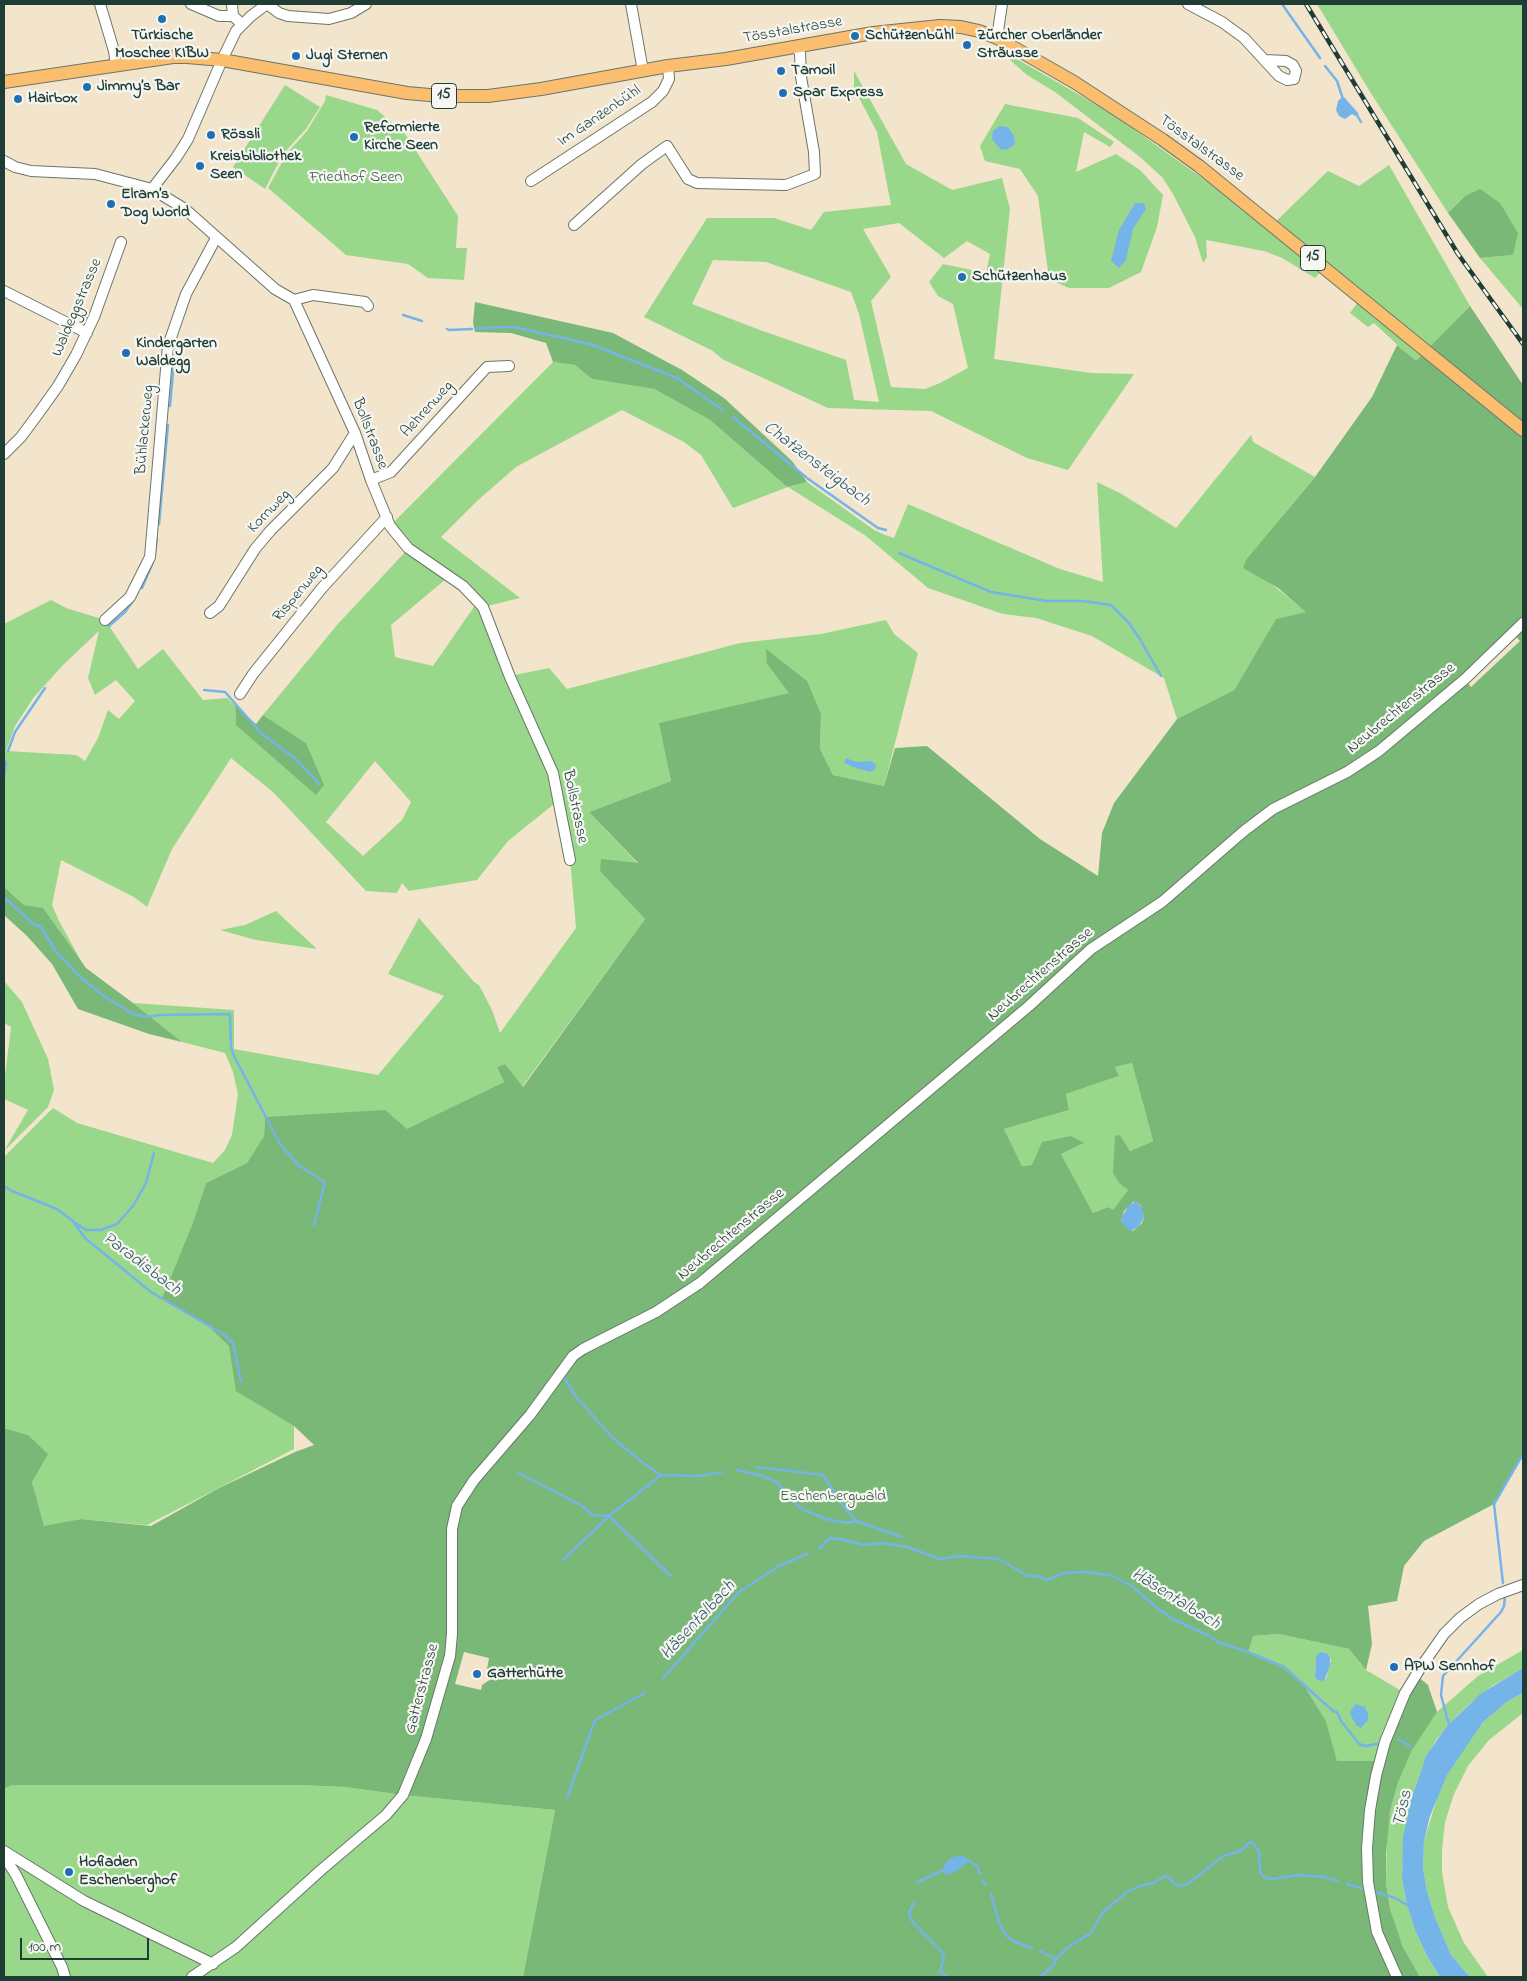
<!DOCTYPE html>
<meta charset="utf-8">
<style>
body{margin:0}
#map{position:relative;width:1527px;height:1981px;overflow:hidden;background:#f3e4cc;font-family:"Indie Flower",sans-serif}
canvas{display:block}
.frame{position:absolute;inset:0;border:5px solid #1f3d34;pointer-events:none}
.scale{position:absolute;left:20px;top:1938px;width:129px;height:22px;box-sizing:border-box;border:2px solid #1f3d34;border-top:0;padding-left:6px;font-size:15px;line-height:18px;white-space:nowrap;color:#1f3d34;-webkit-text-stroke:4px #f6f6f2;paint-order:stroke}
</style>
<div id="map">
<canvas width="1527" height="1981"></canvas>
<div class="frame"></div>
<div class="scale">100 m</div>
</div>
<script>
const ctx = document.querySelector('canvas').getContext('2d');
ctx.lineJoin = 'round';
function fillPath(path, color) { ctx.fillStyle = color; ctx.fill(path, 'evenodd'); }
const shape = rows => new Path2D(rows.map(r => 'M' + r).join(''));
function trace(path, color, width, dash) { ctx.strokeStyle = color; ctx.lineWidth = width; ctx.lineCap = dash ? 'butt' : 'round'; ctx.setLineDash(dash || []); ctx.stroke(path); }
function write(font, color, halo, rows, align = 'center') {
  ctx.font = font + ' "Indie Flower",sans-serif'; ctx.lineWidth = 4.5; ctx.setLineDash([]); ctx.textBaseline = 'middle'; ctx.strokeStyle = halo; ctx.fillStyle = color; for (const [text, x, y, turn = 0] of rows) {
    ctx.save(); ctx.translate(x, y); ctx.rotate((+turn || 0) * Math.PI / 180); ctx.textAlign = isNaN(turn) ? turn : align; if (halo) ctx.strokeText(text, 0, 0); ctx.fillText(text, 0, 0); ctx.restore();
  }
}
fillPath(shape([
 [1317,4,1523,4,1523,309,1480,258,1513,255,1465,196,1448,213,1372,95],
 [1008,54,1111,113,1219,190,1268,229,1328,171,1359,186,1389,165,1470,306,1416,362,1374,323,1368,327,1350,313,1361,298,1324,268,1315,278,1282,258,1264,251,1206,240,1207,257,1203,263,1195,237,1173,194,1162,177,1140,157,1055,92,1027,75,1010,60],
 [854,71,906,164,952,190,1002,178,1010,209,994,359,1091,373,1134,374,1068,470,1027,458,931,411,828,408,722,359,713,351,644,317,707,218,774,218,811,230,824,212,891,205,877,132,854,88],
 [899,223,944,258,967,241,990,254,986,273,943,264,929,282,938,296,953,304,968,368,940,383,925,389,891,387,871,301,891,277,863,229],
 [713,260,766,262,851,292,859,314,879,402,854,400,846,360,760,330,692,304],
 [285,85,320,107,306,129,283,154,265,189,233,167],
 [326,95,377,110,405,134,458,216,456,248,467,248,464,280,428,278,408,264,346,255,268,188,287,153,307,131,325,101],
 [1005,104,1078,118,1114,142,1110,147,1084,132,1076,172,1116,154,1140,170,1163,195,1157,227,1141,272,1109,288,1069,288,1049,279,1038,196,1020,169,985,161,980,146],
 [553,362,575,365,592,379,654,389,710,420,787,487,807,482,874,530,885,535,894,538,908,504,1060,569,1103,582,1097,482,1120,493,1176,528,1251,435,1253,442,1315,477,1284,514,1266,580,1307,612,1276,619,1234,690,1177,719,1164,678,1092,636,1036,618,1003,614,928,588,866,536,788,487,733,508,701,455,684,442,622,410,516,467,477,501,441,537,520,598,483,607,463,586,446,579,391,625,395,657,433,666,476,604,510,676,549,668,567,689,740,643,821,634,886,620,894,634,918,653,884,786,833,775,820,749,821,714,767,664,790,693,660,723,671,781,589,812,638,864,600,870,645,919,522,1087,505,1064,497,1067,504,1082,407,1130,265,1118,264,1136,247,1163,206,1183,192,1225,162,1298,208,1326,230,1346,237,1391,294,1426,294,1449,147,1525,81,1519,44,1527,32,1482,28,1435,4,1428,4,1157,53,1108,77,1123,213,1163,225,1150,232,1135,238,1094,233,1072,225,1053,182,1042,133,1003,234,1010,234,1049,378,1075,444,996,388,974,419,918,474,982,479,985,492,1010,500,1033,576,928,571,869,559,800,508,841,477,880,409,891,402,883,397,893,366,891,274,793,231,758,172,849,147,907,134,897,61,860,52,905,59,921,85,968,43,909,24,905,4,887,4,624,51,600,66,608,105,620,138,669,163,649,203,700,227,698,235,705,236,725,306,743,263,715,337,625,408,549,390,526],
 [99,631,88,678,95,695,116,680,135,701,119,719,108,710,98,738,85,761,76,755,6,751,15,726,34,697,64,664],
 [375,761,411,802,402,820,363,856,326,822],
 [276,911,317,949,256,940,220,930,245,925],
 [4,981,22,1002,48,1059,54,1090,48,1107,4,1151,28,1110,4,1099,4,1084,11,1027,4,1023],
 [1132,1063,1153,1141,1130,1151,1120,1135,1120,1184,1128,1190,1113,1211,1108,1207,1093,1213,1061,1154,1084,1143,1032,1165,1022,1166,1004,1129,1069,1110,1066,1094,1119,1076,1115,1067],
 [1279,1634,1349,1649,1366,1670,1405,1693,1379,1761,1336,1761,1326,1721,1305,1687,1248,1653,1253,1636],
 [1326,1652,1331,1660,1326,1679,1317,1680,1315,1677,1316,1657],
 [1523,1650,1523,1668,1492,1686,1471,1702,1446,1727,1436,1740,1424,1762,1411,1800,1402,1868,1402,1879,1407,1905,1415,1930,1427,1956,1440,1977,1420,1977,1403,1947,1398,1933,1390,1909,1386,1883,1387,1830,1390,1811,1398,1783,1414,1745,1437,1712,1478,1676],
 [1523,1693,1523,1713,1489,1740,1468,1766,1454,1794,1445,1822,1442,1850,1442,1872,1448,1907,1464,1943,1488,1977,1470,1977,1451,1955,1435,1917,1427,1891,1423,1868,1424,1841,1438,1795,1447,1775,1463,1750,1483,1722,1508,1701],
 [12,1785,296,1785,345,1787,403,1795,555,1810,523,1977,4,1977,4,1789]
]), '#99d78b');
fillPath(shape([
 [1480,189,1500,203,1518,233,1513,255,1480,258,1448,213,1465,196],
 [475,302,613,333,682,370,724,398,792,461,807,482,787,487,710,420,654,389,592,379,575,365,553,362,546,343,511,333,475,332,473,323],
 [1470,306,1523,385,1523,1454,1494,1504,1424,1541,1404,1566,1397,1601,1368,1606,1372,1644,1366,1670,1349,1649,1279,1634,1253,1636,1248,1653,1283,1668,1305,1687,1326,1721,1337,1761,1379,1761,1416,1675,1428,1685,1437,1712,1412,1750,1398,1783,1390,1811,1386,1854,1386,1883,1390,1909,1403,1947,1420,1977,523,1977,555,1810,403,1795,345,1787,296,1785,12,1785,4,1789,4,1428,28,1435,48,1454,32,1482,44,1526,81,1519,151,1526,219,1488,295,1452,314,1445,294,1426,236,1391,229,1346,208,1326,162,1298,192,1225,206,1183,247,1163,264,1136,265,1117,385,1110,407,1129,504,1082,497,1067,505,1064,523,1087,645,919,600,871,601,859,638,863,589,812,671,781,659,723,789,693,767,664,766,649,807,681,821,714,820,749,833,775,884,786,895,748,927,746,1040,839,1098,876,1102,833,1114,803,1177,719,1234,690,1276,619,1306,612,1278,588,1243,568,1246,560,1315,477,1372,397,1397,345,1416,361],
 [1513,633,1520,641,1471,687,1465,679],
 [1132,1063,1153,1141,1130,1151,1120,1135,1115,1136,1113,1173,1120,1184,1128,1190,1113,1210,1108,1207,1093,1213,1061,1154,1084,1143,1071,1136,1042,1142,1032,1165,1022,1166,1004,1129,1069,1110,1066,1094,1119,1076,1115,1067],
 [1133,1202,1138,1203,1141,1206,1144,1218,1142,1223,1133,1231,1121,1220,1124,1211],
 [464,1652,489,1658,487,1669,492,1675,491,1679,482,1685,481,1690,455,1684],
 [235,705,256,724,263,715,306,743,324,785,316,795,236,725],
 [4,887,24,905,43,908,86,968,133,1003,182,1042,149,1034,78,1009,52,964,27,936,4,915]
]), '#7ab877');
fillPath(shape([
 [1343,96,1359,114,1355,116,1352,114,1345,119,1339,116,1336,110,1338,101],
 [1000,126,1008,127,1014,136,1015,144,1008,149,1001,150,992,139,993,131],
 [1135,203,1144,203,1146,209,1133,229,1126,260,1119,268,1111,261,1119,230],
 [846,758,856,762,871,761,876,765,875,769,870,772,853,767,844,763],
 [1135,1202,1138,1203,1142,1208,1144,1218,1138,1227,1131,1231,1123,1225,1121,1218,1129,1205],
 [1320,1652,1327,1653,1330,1658,1330,1666,1324,1681,1317,1680,1315,1677,1316,1656],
 [1523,1668,1523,1693,1508,1701,1483,1722,1447,1775,1430,1816,1424,1841,1423,1868,1427,1891,1435,1917,1451,1955,1470,1977,1440,1977,1427,1956,1415,1930,1407,1905,1402,1879,1403,1837,1411,1800,1426,1756,1446,1727,1480,1694],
 [1356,1704,1365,1707,1368,1714,1368,1720,1361,1728,1356,1725,1350,1714,1351,1710],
 [957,1856,964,1856,969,1861,957,1871,946,1875,943,1872,945,1864,949,1859]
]), '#75b4e9');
trace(shape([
 [1282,4,1320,58],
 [1325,66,1337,81,1342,96],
 [1357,115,1361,122],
 [403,315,422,321],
 [476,328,514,327,590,344,677,378,723,410],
 [447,329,449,330,472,329],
 [175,350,176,342],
 [170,406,174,361],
 [733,417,807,478,878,528,886,530],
 [159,524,168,425],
 [155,552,157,539],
 [899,553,991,592,1047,601,1083,601,1111,605,1128,622,1140,639,1161,676],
 [142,588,153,562],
 [109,626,125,612,133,601],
 [204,690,225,692,261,733,297,760,319,784],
 [8,751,15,732,45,688],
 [4,777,6,762],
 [4,897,32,923,41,927,55,950,77,974,101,994,133,1014,147,1017,160,1015,230,1014,231,1048,234,1056,280,1144,298,1165,325,1182,314,1225],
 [4,1186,12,1191,57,1209,73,1221,85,1238,151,1292,223,1334,233,1343,241,1381],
 [74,1222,86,1230,101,1230,117,1224,133,1206,146,1183,154,1153],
 [565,1379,576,1397,613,1438,639,1460,661,1475],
 [757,1467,823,1475,844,1507,856,1521,902,1537],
 [737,1470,763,1476,778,1483,792,1500,802,1509,826,1519,847,1523,856,1521],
 [519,1473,584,1507,592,1515,609,1516,671,1576],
 [819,1549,830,1538,841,1539,864,1545,882,1543,908,1547,939,1559,959,1556,999,1559,1028,1576,1037,1576,1047,1580,1064,1573,1087,1572,1110,1575,1132,1586,1156,1607,1173,1619,1209,1636,1220,1643,1243,1650,1284,1667,1333,1711,1337,1712,1341,1721,1359,1744,1365,1746,1377,1744],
 [563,1560,609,1516,661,1475,699,1476,722,1472],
 [1503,1583,1494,1504,1523,1454],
 [663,1678,739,1592,779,1566,807,1554],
 [1449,1725,1441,1695,1443,1676,1501,1612,1504,1606,1505,1597],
 [1398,1739,1410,1746],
 [567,1798,595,1720,645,1693],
 [969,1861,977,1866,980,1874],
 [983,1880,986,1885],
 [918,1882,943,1870],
 [1347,1884,1367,1890],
 [1373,1891,1395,1898,1409,1906],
 [991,1894,1000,1925,1006,1935,1013,1941,1032,1948],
 [914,1903,909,1912,911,1920,943,1953,944,1957,940,1972,948,1977],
 [1040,1951,1056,1959],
 [1040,1977,1053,1966,1056,1959,1068,1947,1091,1933,1103,1912,1127,1892,1139,1886,1154,1883,1164,1876,1168,1877,1175,1884,1179,1886,1188,1884,1223,1856,1241,1851,1249,1843,1253,1843,1260,1853,1259,1858,1261,1874,1265,1878,1272,1879,1299,1875,1323,1877,1338,1881]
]), '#75b4e9', 2.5);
const minor = shape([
 [100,4,114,51,116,66],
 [191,4,219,16,233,16,242,24],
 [232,4,233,16],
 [267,4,279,13,288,16,329,19,351,13,366,4],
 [631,4,643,71],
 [1188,4,1222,22,1244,38,1279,76,1287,80,1294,79,1296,71,1293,65,1286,61,1265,60],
 [997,38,1002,4],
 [4,161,15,167,31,171,95,174,152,189,185,209,275,289,294,300,355,433,371,480,390,526,408,548,463,586,483,607,510,677,553,773,570,860],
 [531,181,652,102,663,91,669,79,668,66],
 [152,189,176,158,188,139,222,60,236,31,251,16,267,4],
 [574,225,642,164,667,146,688,179,697,183,786,185,815,174,814,152,801,77,800,53,796,47],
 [4,291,87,333],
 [294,300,313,295,365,302,368,306],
 [4,454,21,437,38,414,58,386,76,355,94,317,121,242],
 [371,480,391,472,487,367,509,366],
 [210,613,219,606,255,549,271,530,333,468,355,433],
 [105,620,130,597,150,557,168,346,186,294,216,238],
 [240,694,253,674,322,588,387,517],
 [4,1851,84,1901,213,1964],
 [4,1856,16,1875,62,1967,65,1977],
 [192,1977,236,1947,321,1870,386,1815,403,1795,426,1739,450,1656,452,1634,452,1529,457,1506,474,1480,530,1415,573,1356,583,1349,656,1312,700,1283,1029,1006,1091,949,1162,902,1244,831,1273,809,1347,772,1379,751,1465,679,1523,623],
 [1397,1977,1377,1932,1368,1882,1367,1848,1370,1810,1376,1776,1385,1742,1405,1693,1421,1667,1444,1634,1460,1618,1479,1604,1498,1594,1523,1585]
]);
const major = shape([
 [4,82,173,57,187,57,222,60,407,93,441,96,488,96,541,89,668,66,726,59,873,33,940,26,961,27,979,31,997,38,1074,82,1163,140,1199,166,1523,430]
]);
trace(minor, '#697769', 12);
trace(major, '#697769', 14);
trace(minor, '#fff', 10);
trace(major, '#fbbd6e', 12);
const rail = shape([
 [1306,4,1458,254,1523,344]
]);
trace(rail, '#1f3d34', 4.5);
trace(rail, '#f6f6f2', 2.5, [8]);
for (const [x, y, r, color] of [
 [162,19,5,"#1f6fb2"],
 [855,36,5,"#1f6fb2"],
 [967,45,5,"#1f6fb2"],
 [296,56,5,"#1f6fb2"],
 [781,71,5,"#1f6fb2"],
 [87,87,5,"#1f6fb2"],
 [783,93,5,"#1f6fb2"],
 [18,99,5,"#1f6fb2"],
 [211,135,5,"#1f6fb2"],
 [354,137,5,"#1f6fb2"],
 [200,166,5,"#1f6fb2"],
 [111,204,5,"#1f6fb2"],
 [962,277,5,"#1f6fb2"],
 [126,353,5,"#1f6fb2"],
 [1394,1667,5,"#1f6fb2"],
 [477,1674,5,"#1f6fb2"],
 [69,1872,5,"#1f6fb2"]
]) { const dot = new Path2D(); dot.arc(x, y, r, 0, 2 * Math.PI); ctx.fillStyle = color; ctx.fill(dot); trace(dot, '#f6f6f2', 2); }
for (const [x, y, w] of [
 [444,96,25],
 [1313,258,25]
]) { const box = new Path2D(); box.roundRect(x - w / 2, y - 12.5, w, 25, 4); ctx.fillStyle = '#f6f6f2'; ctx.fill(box); trace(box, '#1f3d34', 1); }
write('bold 15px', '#1f3d34', null, [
 ["15",444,96],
 ["15",1313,258]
]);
write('16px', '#1f3d34', '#f6f6f2', [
 ["Tösstalstrasse",793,31,-10],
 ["Im Ganzenbühl",600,117,-34],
 ["Tösstalstrasse",1201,149,36],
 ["Waldeggstrasse",78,308,-67],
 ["Aehrenweg",428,410,-48],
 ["Bühlackerweg",146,430,-85],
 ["Bollstrasse",369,434,69],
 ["Kornweg",270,512,-46],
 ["Rispenweg",299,594,-50],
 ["Neubrechtenstrasse",1402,709,-39],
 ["Bollstrasse",574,807,78],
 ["Neubrechtenstrasse",1041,975,-41],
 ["Neubrechtenstrasse",732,1235,-40],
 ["Gatterstrasse",423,1689,-75]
]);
write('bold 16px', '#1f3d34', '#f6f6f2', [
 ["Türkische",162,36,"center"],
 ["Moschee KIBW",162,54,"center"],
 ["Schützenbühl",865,36],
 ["Zürcher Oberländer",977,36],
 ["Sträusse",977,54],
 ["Jugi Sternen",306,56],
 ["Tamoil",791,71],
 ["Jimmy’s Bar",97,87],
 ["Spar Express",793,93],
 ["Hairbox",28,99],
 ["Reformierte",364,128],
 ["Kirche Seen",364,146],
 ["Rössli",221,135],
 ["Kreisbibliothek",210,157],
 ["Seen",210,175],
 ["Elram’s",121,195],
 ["Dog World",121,213],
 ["Schützenhaus",972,277],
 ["Kindergarten",136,344],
 ["Waldegg",136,362],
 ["APW Sennhof",1404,1667],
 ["Gatterhütte",487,1674],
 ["Hofladen",79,1863],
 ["Eschenberghof",79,1881]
], 'left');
write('16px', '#375c45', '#f6f6f2', [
 ["Friedhof Seen",356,178],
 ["Eschenbergwald",833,1497]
]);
write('italic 18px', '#345b61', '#f6f6f2', [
 ["Chatzensteigbach",816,465,37],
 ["Paradisbach",141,1265,37],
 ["Häsentalbach",1175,1600,32],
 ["Häsentalbach",699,1621,-47],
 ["Töss",1404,1809,-77]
]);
</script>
